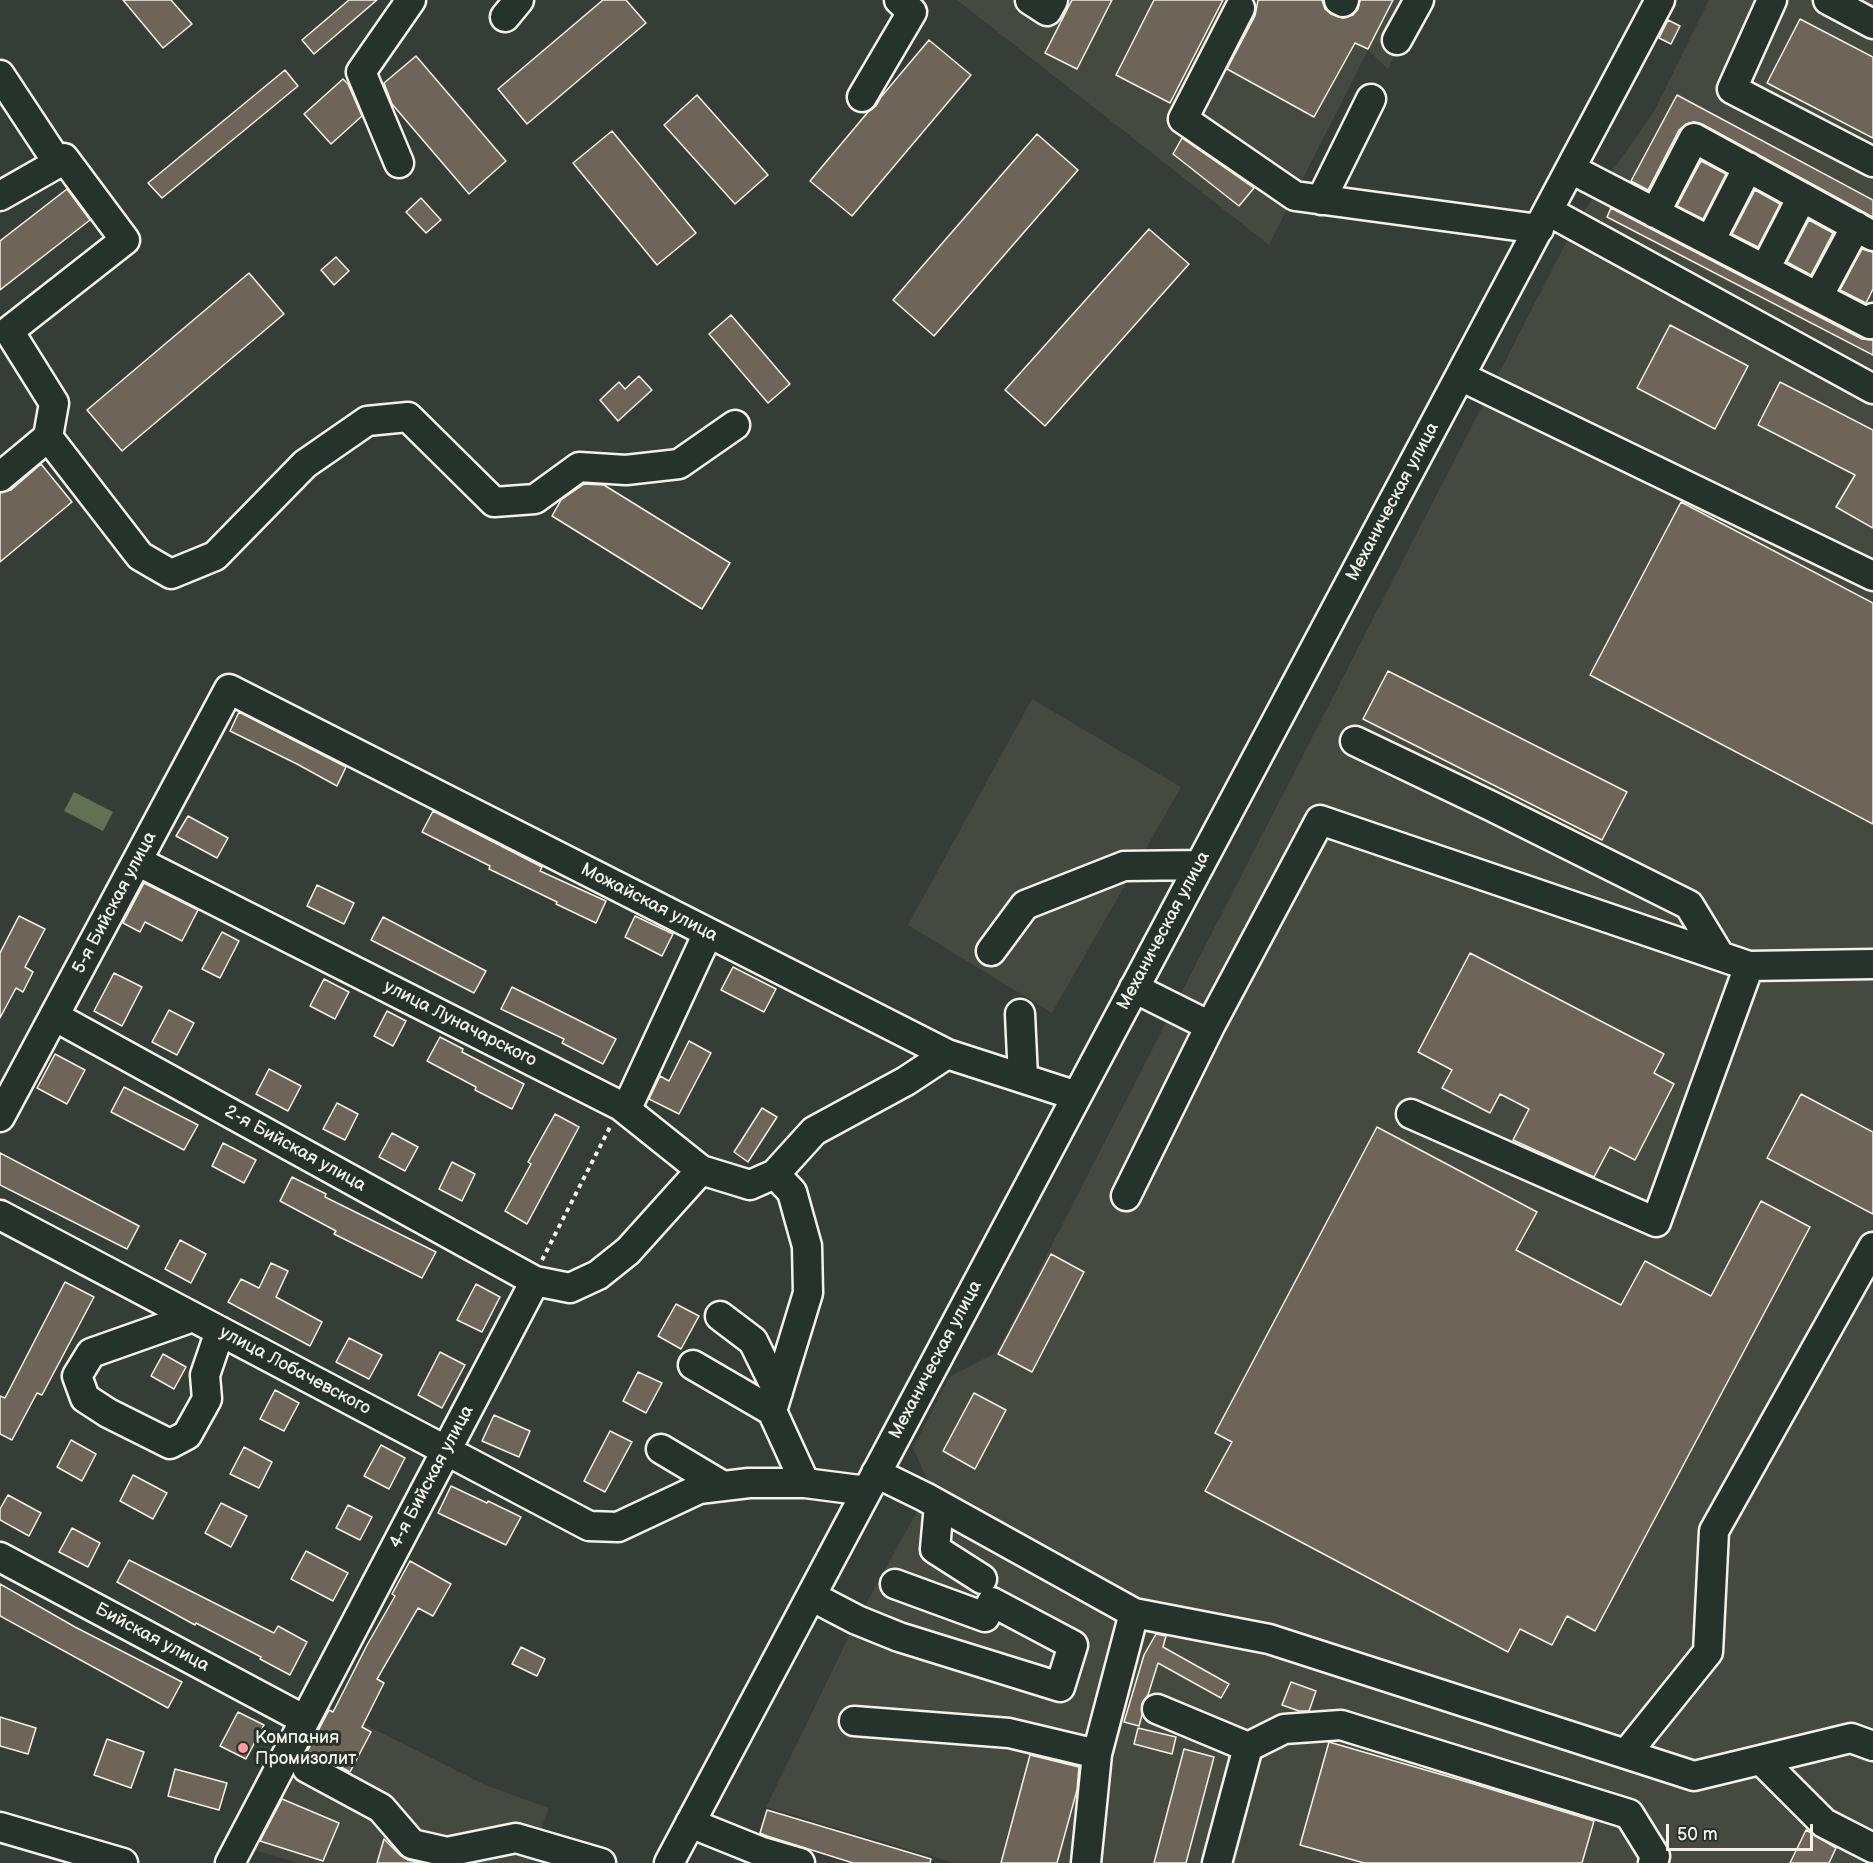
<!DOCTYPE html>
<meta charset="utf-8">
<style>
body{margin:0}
#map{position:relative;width:1873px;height:1863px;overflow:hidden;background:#343d36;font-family:"Balsamiq Sans",sans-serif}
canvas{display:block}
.scale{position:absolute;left:1666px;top:1824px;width:147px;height:27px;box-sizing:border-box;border:3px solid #f4f1e8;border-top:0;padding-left:8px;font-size:18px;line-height:21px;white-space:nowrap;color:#f4f1e8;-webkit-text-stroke:4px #26332d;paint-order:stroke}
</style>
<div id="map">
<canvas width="1873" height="1863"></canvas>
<div class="scale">50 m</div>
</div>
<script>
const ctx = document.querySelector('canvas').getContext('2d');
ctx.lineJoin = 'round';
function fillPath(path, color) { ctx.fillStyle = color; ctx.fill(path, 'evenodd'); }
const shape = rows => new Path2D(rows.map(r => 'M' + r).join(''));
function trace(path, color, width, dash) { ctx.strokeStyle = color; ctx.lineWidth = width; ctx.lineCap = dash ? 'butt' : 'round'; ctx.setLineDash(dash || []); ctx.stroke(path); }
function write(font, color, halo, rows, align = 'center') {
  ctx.font = font + ' "Balsamiq Sans",sans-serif'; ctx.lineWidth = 6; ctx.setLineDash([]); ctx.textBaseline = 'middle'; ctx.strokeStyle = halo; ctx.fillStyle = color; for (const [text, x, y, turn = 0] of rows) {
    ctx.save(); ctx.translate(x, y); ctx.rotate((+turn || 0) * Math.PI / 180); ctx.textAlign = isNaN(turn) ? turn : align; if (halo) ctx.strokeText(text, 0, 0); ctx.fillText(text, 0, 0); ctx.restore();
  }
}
fillPath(shape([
 [957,0,1422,0,1388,69,1368,50,1269,245],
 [1709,0,1873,0,1873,1863,954,1863,766,1807,857,1620,925,1497,929,1484,913,1448,949,1377,997,1352,1577,221,1653,113],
 [1032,699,1181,787,1052,1013,908,925],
 [326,1705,485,1785,549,1808,529,1863,298,1863,251,1849]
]), '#454940');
fillPath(shape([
 [74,792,113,812,103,831,64,811]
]), '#627152');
const building = shape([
 [123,0,171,0,192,24,163,48,123,0],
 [349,0,377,0,314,54,302,40,349,0],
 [603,0,626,0,646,23,527,124,498,89,603,0],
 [1072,0,1112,0,1077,69,1045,53,1072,0],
 [1154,0,1223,0,1170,103,1116,75,1154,0],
 [1258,0,1322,0,1325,9,1331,14,1343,18,1353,15,1358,9,1360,0,1393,0,1368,49,1355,43,1314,117,1227,69,1255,16,1258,0],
 [1800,19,1873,57,1873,138,1767,83,1800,19],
 [1668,20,1680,26,1671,44,1659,38,1668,20],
 [929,40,971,75,852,216,810,181,868,112,876,106,881,97,929,40],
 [416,56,506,161,469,194,392,104,384,83,416,56],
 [285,70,298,86,162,198,148,183,285,70],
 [343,79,348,84,362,116,331,144,304,114,343,79],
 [697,95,768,175,735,204,664,125,697,95],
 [1677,95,1873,200,1873,217,1702,124,1694,122,1686,124,1679,130,1648,190,1631,181,1677,95],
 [612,131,696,233,657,265,573,163,612,131],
 [1037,134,1078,170,934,336,893,300,1037,134],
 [1182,138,1254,188,1239,206,1173,154,1182,138],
 [1701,161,1726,174,1703,219,1677,206,1701,161],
 [67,189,90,220,0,290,0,241,67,189],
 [1755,190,1780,204,1758,247,1732,234,1755,190],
 [421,198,441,220,426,233,406,212,421,198],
 [1611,208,1862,339,1873,340,1873,355,1607,217,1611,208],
 [1809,220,1833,233,1811,275,1787,262,1809,220],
 [1149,229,1189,264,1045,426,1005,390,1149,229],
 [1862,249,1873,252,1873,289,1866,303,1840,290,1862,249],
 [336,257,349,271,334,285,321,270,336,257],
 [249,273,284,314,122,451,87,410,249,273],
 [731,315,790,384,768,403,709,334,731,315],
 [1670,325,1748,366,1715,429,1637,388,1670,325],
 [639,376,652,390,618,421,600,400,619,382,625,389,639,376],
 [1780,382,1873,430,1873,528,1836,507,1855,475,1758,425,1780,382],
 [41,464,72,502,0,562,0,493,11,490,41,464],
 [584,484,604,485,730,563,702,609,552,516,561,500,584,484],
 [1681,502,1873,603,1873,824,1590,675,1681,502],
 [1388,671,1627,792,1602,840,1363,719,1388,671],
 [239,712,346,767,337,786,297,764,230,731,239,712],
 [433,811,542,867,540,871,606,901,596,923,556,904,557,902,489,869,490,866,422,832,433,811],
 [188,816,228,838,217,858,176,836,188,816],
 [144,883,198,910,182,941,145,922,140,932,123,923,144,883],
 [317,885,354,903,344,924,307,906,317,885],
 [19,916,45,929,25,967,33,972,23,992,16,988,0,1018,0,953,19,916],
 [635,916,673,934,662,956,625,937,635,916],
 [383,917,486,971,474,993,371,940,383,917],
 [222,932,239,941,220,978,202,969,222,932],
 [1470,953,1664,1054,1654,1073,1674,1084,1635,1160,1610,1147,1594,1177,1513,1140,1529,1109,1500,1094,1490,1113,1442,1088,1452,1070,1418,1052,1470,953],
 [733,967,776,989,764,1012,721,990,733,967],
 [114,973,142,987,122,1026,94,1011,114,973],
 [324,979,349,992,335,1019,310,1006,324,979],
 [512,987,616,1039,603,1064,562,1043,564,1039,501,1009,512,987],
 [169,1010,194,1023,177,1055,152,1042,169,1010],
 [387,1011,406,1021,393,1046,374,1036,387,1011],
 [440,1037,463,1049,462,1052,524,1084,512,1109,475,1090,476,1087,427,1061,440,1037],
 [689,1041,711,1053,679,1114,649,1099,660,1076,669,1081,689,1041],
 [55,1054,85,1070,67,1104,37,1088,55,1054],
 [269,1069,301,1086,288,1111,256,1094,269,1069],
 [124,1087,198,1125,184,1150,111,1112,124,1087],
 [1801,1094,1873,1132,1873,1214,1767,1158,1801,1094],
 [337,1103,358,1114,345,1140,323,1129,337,1103],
 [762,1108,777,1117,748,1162,734,1152,762,1108],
 [555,1114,579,1127,527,1224,505,1211,531,1164,528,1162,555,1114],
 [1377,1127,1537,1212,1516,1250,1621,1305,1645,1261,1711,1296,1761,1201,1810,1227,1595,1631,1567,1616,1552,1645,1520,1629,1508,1652,1205,1491,1232,1442,1215,1433,1377,1127],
 [392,1133,418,1147,405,1171,379,1157,392,1133],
 [223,1143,256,1160,244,1183,212,1166,223,1143],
 [0,1153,139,1226,127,1249,0,1185,0,1153],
 [452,1162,475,1174,462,1201,439,1189,452,1162],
 [292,1177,326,1194,325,1197,436,1252,422,1278,334,1234,336,1231,280,1201,292,1177],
 [180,1240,206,1254,191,1283,165,1269,180,1240],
 [1051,1254,1084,1272,1032,1372,998,1354,1051,1254],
 [271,1263,288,1271,276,1297,322,1322,310,1346,228,1302,241,1279,259,1288,271,1263],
 [65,1282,94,1297,42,1395,37,1393,12,1440,0,1434,0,1396,5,1398,65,1282],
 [476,1284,500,1297,482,1332,457,1320,476,1284],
 [676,1304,699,1316,681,1349,658,1336,676,1304],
 [349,1338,382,1355,369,1379,336,1362,349,1338],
 [440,1352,465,1365,442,1408,418,1395,440,1352],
 [163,1354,186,1367,174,1389,151,1376,163,1354],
 [638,1372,662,1383,646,1413,623,1401,638,1372],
 [275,1390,299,1403,284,1431,260,1419,275,1390],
 [974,1393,1006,1410,975,1469,943,1451,974,1393],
 [494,1415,530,1431,519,1457,482,1441,494,1415],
 [610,1431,632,1442,605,1492,584,1481,610,1431],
 [71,1440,96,1454,82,1481,57,1467,71,1440],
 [381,1445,405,1458,389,1489,364,1476,381,1445],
 [244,1447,272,1462,259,1488,230,1474,244,1447],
 [133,1475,167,1493,153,1519,120,1501,133,1475],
 [451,1486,487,1503,488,1501,521,1517,506,1545,438,1513,451,1486],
 [8,1495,41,1513,29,1536,0,1520,0,1509,8,1495],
 [221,1503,247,1516,231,1547,205,1533,221,1503],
 [348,1505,372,1517,360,1540,336,1528,348,1505],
 [72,1528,100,1543,88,1567,59,1552,72,1528],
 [306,1551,348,1573,333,1601,291,1579,306,1551],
 [129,1560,274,1633,278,1626,307,1642,290,1675,260,1659,261,1657,196,1623,195,1625,117,1582,129,1560],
 [410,1561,451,1584,433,1616,418,1608,377,1679,384,1683,362,1727,371,1732,350,1772,315,1753,307,1752,329,1710,333,1712,367,1645,395,1596,392,1594,410,1561],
 [0,1584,75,1627,182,1682,168,1708,0,1616,0,1584],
 [1156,1634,1166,1636,1163,1647,1229,1684,1221,1698,1158,1663,1148,1695,1142,1703,1142,1715,1139,1726,1124,1722,1144,1655,1156,1634],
 [521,1647,545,1659,537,1676,512,1664,521,1647],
 [1291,1682,1316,1691,1309,1711,1299,1711,1282,1705,1291,1682],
 [238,1712,264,1725,246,1759,220,1746,238,1712],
 [0,1717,36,1728,28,1754,0,1746,0,1717],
 [1138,1728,1176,1737,1172,1754,1134,1744,1138,1728],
 [107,1739,144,1752,131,1788,94,1775,107,1739],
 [1329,1742,1474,1784,1594,1821,1582,1863,1364,1863,1300,1845,1329,1742],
 [1184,1749,1214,1757,1186,1863,1154,1863,1184,1749],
 [1030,1755,1079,1767,1077,1790,1057,1863,1001,1863,1030,1755],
 [175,1769,227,1783,219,1810,168,1796,175,1769],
 [282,1799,339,1823,323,1861,260,1841,282,1799],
 [767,1810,931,1859,930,1863,853,1863,767,1836,760,1833,767,1810],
 [1806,1830,1836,1848,1829,1863,1790,1863,1806,1830],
 [384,1839,400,1855,408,1860,421,1863,377,1863,384,1839]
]);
fillPath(building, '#6e6558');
trace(building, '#f4f1e8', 1.5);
const minor = shape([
 [1030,0,1047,11,1053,0],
 [1339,0,1343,2,1344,0],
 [1772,0,1732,89,1873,162],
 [1828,0,1873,24],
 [1240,8,1183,119,1295,196,1539,229],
 [505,17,519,0],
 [1397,40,1419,0],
 [0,75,58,163,0,196],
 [862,97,912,12,899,0],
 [399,163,361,72,411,0],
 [1571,169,1870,324,1873,318],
 [1321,200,1371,99],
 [1548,211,1873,389],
 [1655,213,1694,138,1873,236],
 [1710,241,1748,167],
 [1765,269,1802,197],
 [1818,297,1856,226],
 [1460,376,1873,576],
 [48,437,54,403,9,331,125,240,64,158,58,163],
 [0,477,48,437,140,556,171,574,215,556,305,464,367,421,408,417,494,502,535,499,579,467,626,470,679,464,735,425],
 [1355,741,1491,806,1689,905,1720,956],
 [137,861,621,1106,701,1170,750,1185,775,1174,814,1131,906,1081,947,1054],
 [991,951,1025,905,1124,866,1200,865],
 [1134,988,1210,1026,1320,820,1749,966,1873,964],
 [1020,1014,1023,1078],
 [54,1016,535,1281],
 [626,1110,708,933],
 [1411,1114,1656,1222,1749,966],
 [0,1117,229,689,947,1054,1077,1096],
 [775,1174,792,1192,807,1246,808,1293,772,1411,805,1483],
 [1126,1196,1210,1026],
 [0,1215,589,1526,618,1527,699,1489,749,1483,805,1483,867,1491],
 [720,1316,753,1341,778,1392],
 [193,1317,91,1353,77,1376,85,1398,108,1413,170,1444,187,1435,207,1399,205,1375,220,1331],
 [693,1365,772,1411],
 [661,1449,723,1486],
 [876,1473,925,1497,1134,1613,1269,1639,1694,1776,1851,1738,1873,1746],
 [939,1505,935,1549,982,1579],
 [0,1557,305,1720],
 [811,1596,857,1620,899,1637,1060,1687,1073,1645,992,1602,985,1617,895,1584],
 [1157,1709,1248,1747],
 [854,1721,1009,1733,1097,1754],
 [1626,1754,1708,1652,1714,1531,1873,1247],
 [1761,1760,1824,1823,1873,1848],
 [307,1768,381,1808,412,1844,447,1852,516,1838,601,1863],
 [690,1823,762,1852,800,1863],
 [0,1827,123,1863],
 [230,1863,535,1281,570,1288,598,1275,628,1251,701,1170],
 [669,1863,1660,0],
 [1086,1863,1097,1754,1134,1613],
 [1217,1863,1248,1747,1284,1729,1341,1725,1629,1814,1655,1856,1653,1863]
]);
trace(minor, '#f4f1e8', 33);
trace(shape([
 [542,1260,611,1125]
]), '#f4f1e8', 4, [4.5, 4.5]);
trace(minor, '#26332d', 28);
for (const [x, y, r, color] of [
 [243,1748,6,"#ff9aa2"]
]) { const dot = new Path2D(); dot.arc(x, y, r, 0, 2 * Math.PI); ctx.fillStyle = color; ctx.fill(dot); trace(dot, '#26332d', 2); }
write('18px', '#f4f1e8', '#26332d', [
 ["Механическая улица",1393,502,-62],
 ["5-я Бийская улица",115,903,-62],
 ["Можайская улица",649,903,27],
 ["Механическая улица",1164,931,-62],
 ["улица Луначарского",460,1024,27],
 ["2-я Бийская улица",295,1149,29],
 ["Механическая улица",936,1360,-62],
 ["улица Лобачевского",295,1371,28],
 ["4-я Бийская улица",432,1477,-62],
 ["Бийская улица",152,1638,28]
]);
write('18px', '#f4f1e8', '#26332d', [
 ["Компания",255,1738],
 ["Промизолит",255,1759]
], 'left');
</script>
